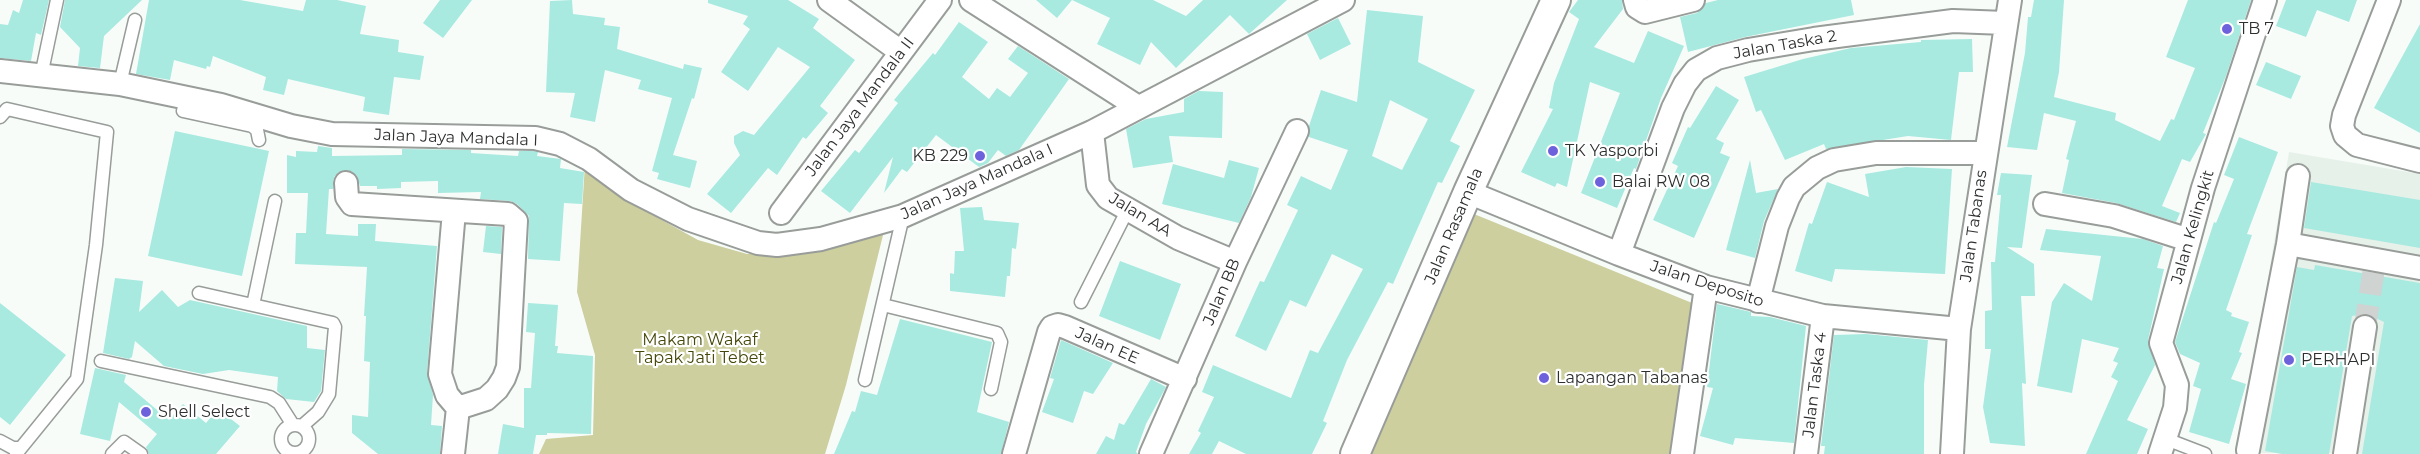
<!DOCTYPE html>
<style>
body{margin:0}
canvas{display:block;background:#f7fcf9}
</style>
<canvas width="2420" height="454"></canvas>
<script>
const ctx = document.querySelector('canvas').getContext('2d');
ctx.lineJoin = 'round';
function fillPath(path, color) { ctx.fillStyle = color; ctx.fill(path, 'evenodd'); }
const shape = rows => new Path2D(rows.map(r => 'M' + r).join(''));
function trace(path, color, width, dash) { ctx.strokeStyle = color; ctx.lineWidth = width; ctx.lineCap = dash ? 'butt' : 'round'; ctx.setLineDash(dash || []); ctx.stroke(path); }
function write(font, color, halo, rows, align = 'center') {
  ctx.font = font + ' Montserrat,sans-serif'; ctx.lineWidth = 4.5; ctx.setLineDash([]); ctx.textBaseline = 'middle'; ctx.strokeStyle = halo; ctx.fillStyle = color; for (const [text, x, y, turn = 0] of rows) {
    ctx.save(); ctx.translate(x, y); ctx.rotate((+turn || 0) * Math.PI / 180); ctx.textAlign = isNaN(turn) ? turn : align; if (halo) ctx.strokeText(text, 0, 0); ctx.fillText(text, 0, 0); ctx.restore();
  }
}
fillPath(shape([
 [2289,152,2420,174,2420,454,2239,453]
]), '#e6f1ea');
fillPath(shape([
 [585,164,633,204,698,240,747,254,793,253,884,231,846,385,825,454,539,454,546,439,593,435,595,355,577,292],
 [1474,214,1697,305,1676,454,1367,454]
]), '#cdcf9e');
fillPath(shape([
 [23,0,49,0,41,35,36,33,31,61,0,58,0,24,8,25,13,10,19,13],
 [65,0,142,0,104,36,100,68,78,66,80,48,60,27],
 [149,0,240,0,303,11,306,0,337,0,366,6,360,34,399,40,398,52,424,56,420,80,394,77,389,115,363,111,365,97,288,79,284,95,263,90,266,77,213,56,210,67,207,66,206,69,174,60,170,80,136,74],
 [440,0,472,0,443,38,423,23],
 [572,0,573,14,605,18,604,25,620,27,617,49,683,69,684,64,702,68,694,99,692,98,673,155,697,161,690,188,657,179,659,173,652,171,672,98,638,89,641,80,605,70,595,122,570,117,575,93,546,92,550,1],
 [708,0,788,0,819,19,813,28,855,60,820,106,828,113,806,139,803,137,777,175,768,168,731,213,707,194,740,155,734,143,734,136,743,131,754,135,810,67,778,47,748,91,721,72,750,29,743,24,748,16,708,3],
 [1036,0,1072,0,1057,18],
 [1072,0,1153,0,1186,16,1203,0,1287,0,1249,34,1230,15,1176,68,1151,42,1140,65,1097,44,1110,18],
 [1578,0,1622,0,1623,9,1594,47,1634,63,1648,31,1684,46,1661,98,1636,169,1634,168,1617,208,1581,193,1620,93,1590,82,1567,187,1557,183,1555,187,1521,172,1553,109,1549,108,1554,83,1579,19,1569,12],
 [1718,0,1851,0,1854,15,1745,37,1688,52,1680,17,1697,13,1706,3],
 [2034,0,2064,0,2059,72,2054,97,2116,113,2115,120,2160,141,2171,119,2174,120,2195,68,2166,57,2188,0,2251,0,2226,76,2203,133,2206,134,2190,162,2182,159,2162,206,2180,213,2176,222,2116,203,2062,193,2069,160,2066,159,2076,121,2044,113,2037,150,2007,147,2025,53,2028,17,2031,17],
 [2286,0,2357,0,2349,22,2317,10,2306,37,2276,26],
 [1367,10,1423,16,1418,62,1475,90,1450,141,1460,146,1442,183,1438,182,1393,284,1388,282,1347,360,1323,421,1327,423,1312,454,1246,454,1219,441,1212,454,1189,454,1201,433,1198,431,1214,397,1202,392,1213,365,1291,398,1310,350,1318,353,1363,269,1332,254,1306,307,1290,300,1266,351,1235,336,1260,281,1264,282,1298,210,1287,205,1301,176,1331,190,1348,150,1309,137,1309,126,1321,90,1357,102],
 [1390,100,1428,119,1402,170,1372,156],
 [1338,18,1351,44,1320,60,1307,34],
 [959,22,988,42,962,77,989,99,997,88,1010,97,1028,73,1008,59,1018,46,1069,79,1019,150,1006,156,998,150,988,163,979,167,936,135,907,172,902,169,884,193,893,157,850,213,821,191,855,150,859,153,898,103,894,100,933,53,935,55],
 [2420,24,2420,133,2374,108],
 [1972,39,1973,72,1959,72,1951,140,1908,136,1826,149,1824,144,1785,160,1761,110,1756,112,1744,77,1803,59,1851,48,1921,42,1921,40],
 [2266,62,2301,76,2291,99,2256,85],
 [1716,86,1739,100,1716,139,1724,143,1720,153,1730,157,1694,238,1653,220,1678,166,1672,163,1688,127,1690,128],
 [1199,91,1223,92,1222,138,1169,136,1173,162,1133,168,1126,129,1146,119,1184,112,1184,99],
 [175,131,269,151,242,276,148,256],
 [2239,137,2278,152,2247,234,2252,235,2226,310,2232,313,2231,316,2249,322,2239,352,2242,353,2231,379,2246,384,2229,444,2189,432,2201,389,2193,386,2200,363,2180,354,2175,342,2214,222,2216,223,2234,179,2224,175],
 [318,146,332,148,332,156,402,155,402,149,471,150,471,153,518,156,519,151,533,151,538,152,537,156,561,159,560,168,584,172,582,204,564,203,560,261,528,259,529,216,517,204,510,201,480,199,481,192,438,193,438,181,401,182,401,188,377,189,377,186,360,186,357,176,351,171,339,172,334,177,333,189,329,189,326,234,358,236,358,224,376,224,375,241,437,246,427,373,433,395,431,425,442,426,440,454,378,454,352,433,352,415,368,417,370,362,364,361,366,316,364,316,367,267,295,264,296,233,306,233,308,193,287,193,287,155,296,157,296,151,317,152],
 [1229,160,1259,168,1251,197,1239,223,1162,204,1173,164,1224,178],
 [1750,160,1756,193,1778,189,1764,221,1755,258,1726,250],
 [1906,167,1952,169,1945,274,1835,269,1832,282,1795,271,1809,223,1812,224,1827,182,1869,197,1865,174],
 [2001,173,2032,175,2022,248,2007,247,2034,264,2035,296,2021,296,2026,384,2022,383,2025,446,1990,443,1983,407,1991,349,1985,349,1985,311,1992,310,1991,262,1995,262,2001,195,1997,195],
 [2311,182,2420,200,2420,248,2304,228],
 [982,207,984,220,1019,223,1016,249,1012,248,1010,276,1007,276,1005,297,950,291,950,273,954,274,955,251,964,251,960,208],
 [486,226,502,227,501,254,483,252],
 [2046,229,2143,239,2163,246,2157,268,2164,269,2148,340,2155,365,2127,420,2148,429,2137,454,2086,454,2118,381,2111,377,2118,363,2113,361,2119,348,2082,339,2072,393,2037,386,2052,302,2064,283,2092,301,2101,256,2040,250],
 [1120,261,1181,284,1160,340,1099,316],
 [2315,265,2420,283,2420,454,2362,454,2384,322,2367,314,2352,316,2329,454,2282,454,2265,451,2297,267,2314,270],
 [115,278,143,281,139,312,162,290,178,307,190,300,307,326,307,348,325,350,321,391,314,402,286,399,277,391,278,377,229,370,203,374,164,366,135,341,132,357,129,359,103,353],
 [0,303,66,355,10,425,0,417],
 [528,303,558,305,555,346,558,346,557,353,593,356,591,434,547,433,547,435,536,435,533,454,498,454,503,424,524,428,524,388,531,388,535,333,526,332],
 [1717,304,1751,312,1751,316,1770,317,1806,326,1794,443,1735,438,1733,445,1700,436,1713,388,1707,387],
 [900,319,992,342,977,412,1009,422,1001,454,834,454,852,411,855,412,861,391,877,395],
 [1866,334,1928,340,1924,385,1924,454,1824,454,1825,446,1821,446,1834,335],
 [1061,340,1113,363,1093,394,1084,391,1073,423,1042,412,1054,379,1050,378],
 [95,368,126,375,124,382,169,420,183,404,206,423,218,409,240,426,216,454,149,454,146,447,157,434,119,402,110,441,80,434],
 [1151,379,1166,387,1146,424,1136,452,1138,454,1096,454,1106,436,1114,440,1119,423,1124,425]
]), '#a8eae0');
trace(shape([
 [2365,327,2374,268]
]), '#cfd3d1', 22, [22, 11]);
const service = shape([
 [41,76,57,0],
 [120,84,135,20],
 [186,99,183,111,252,126,257,130,259,140],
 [0,117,7,109,107,132,96,245,77,379,16,454],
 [199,293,333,323,335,327,329,394,318,412,302,426],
 [1081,302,1127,211],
 [253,305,275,201],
 [883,305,997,333,1001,342,991,389],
 [101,361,270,397,279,403,293,425],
 [865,380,903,216],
 '281 439a14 14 0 1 1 28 0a14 14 0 1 1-28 0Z',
 [2166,439,2205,454],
 [0,441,13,448,21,448],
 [112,454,124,442,141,454]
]);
const minor = shape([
 [829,0,901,52],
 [971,0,1138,107],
 [1635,0,1637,7,1645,12,1693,0],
 [2389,0,2344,115,2342,126,2345,135,2357,145,2420,161],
 [0,71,120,84,221,105,291,126,332,134,535,138,560,144,589,159,631,190,688,219,758,243,777,245,821,239,903,216,1092,132,1343,0],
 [1092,132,1098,185,1108,198,1178,238,1235,262],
 [346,183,347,197,352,204,508,214,516,221,508,367,504,378,497,389,486,399,458,408],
 [1468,192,1619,254,1706,287,1823,316,1959,329],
 [2045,204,2114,216,2189,240],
 [781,213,940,0],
 [2288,244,2420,268],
 [1619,254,1673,108,1685,84,1696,70,1717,58,1748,50,1814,39,1953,21,2005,23],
 [1758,301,1777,226,1788,198,1794,187,1817,168,1834,160,1876,153,1985,153],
 [2248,450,2288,244,2298,176],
 [453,454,458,408,447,395,440,374,454,211],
 [1014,454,1049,332,1052,327,1058,325,1065,327,1185,379],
 [1151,454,1235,262,1297,131],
 [1682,454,1706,287],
 [1806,454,1823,316],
 [1952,454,1959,329,2010,0],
 [2160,454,2175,408,2177,385,2161,343,2203,188,2265,0],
 [2345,454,2365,327]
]);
const tertiary = shape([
 [1355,454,1468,192,1556,0]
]);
trace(service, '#999d9a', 15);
trace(minor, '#999d9a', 26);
trace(tertiary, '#999d9a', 32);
trace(service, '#fff', 12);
trace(minor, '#fff', 22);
trace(tertiary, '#fff', 28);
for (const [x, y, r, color] of [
 [2227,29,6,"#6e62dc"],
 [1553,151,6,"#6e62dc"],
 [980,156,6,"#6e62dc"],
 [1600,182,6,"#6e62dc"],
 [2289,360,6,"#6e62dc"],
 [1544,378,6,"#6e62dc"],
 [146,412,6,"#6e62dc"]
]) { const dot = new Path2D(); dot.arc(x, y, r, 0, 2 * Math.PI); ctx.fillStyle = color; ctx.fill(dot); trace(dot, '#fff', 2); }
write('16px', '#2e302f', '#fff', [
 ["TB 7",2239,29],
 ["TK Yasporbi",1565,151],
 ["KB 229",968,156,"right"],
 ["Balai RW 08",1612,182],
 ["PERHAPI",2301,360],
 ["Lapangan Tabanas",1556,378],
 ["Shell Select",158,412]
], 'left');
write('16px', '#2e302f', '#fff', [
 ["Jalan Taska 2",1785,45,-10],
 ["Jalan Jaya Mandala II",860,107,-53],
 ["Jalan Jaya Mandala I",456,138,2],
 ["Jalan Jaya Mandala I",977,182,-24],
 ["Jalan AA",1140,215,31],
 ["Jalan Rasamala",1454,226,-67],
 ["Jalan Tabanas",1974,226,-82],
 ["Jalan Kelingkit",2193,227,-74],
 ["Jalan Deposito",1707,284,18],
 ["Jalan BB",1222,292,-67],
 ["Jalan EE",1107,346,24],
 ["Jalan Taska 4",1815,385,-83]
]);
write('16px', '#454607', '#fff', [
 ["Makam Wakaf",700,340],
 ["Tapak Jati Tebet",700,358]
]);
</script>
